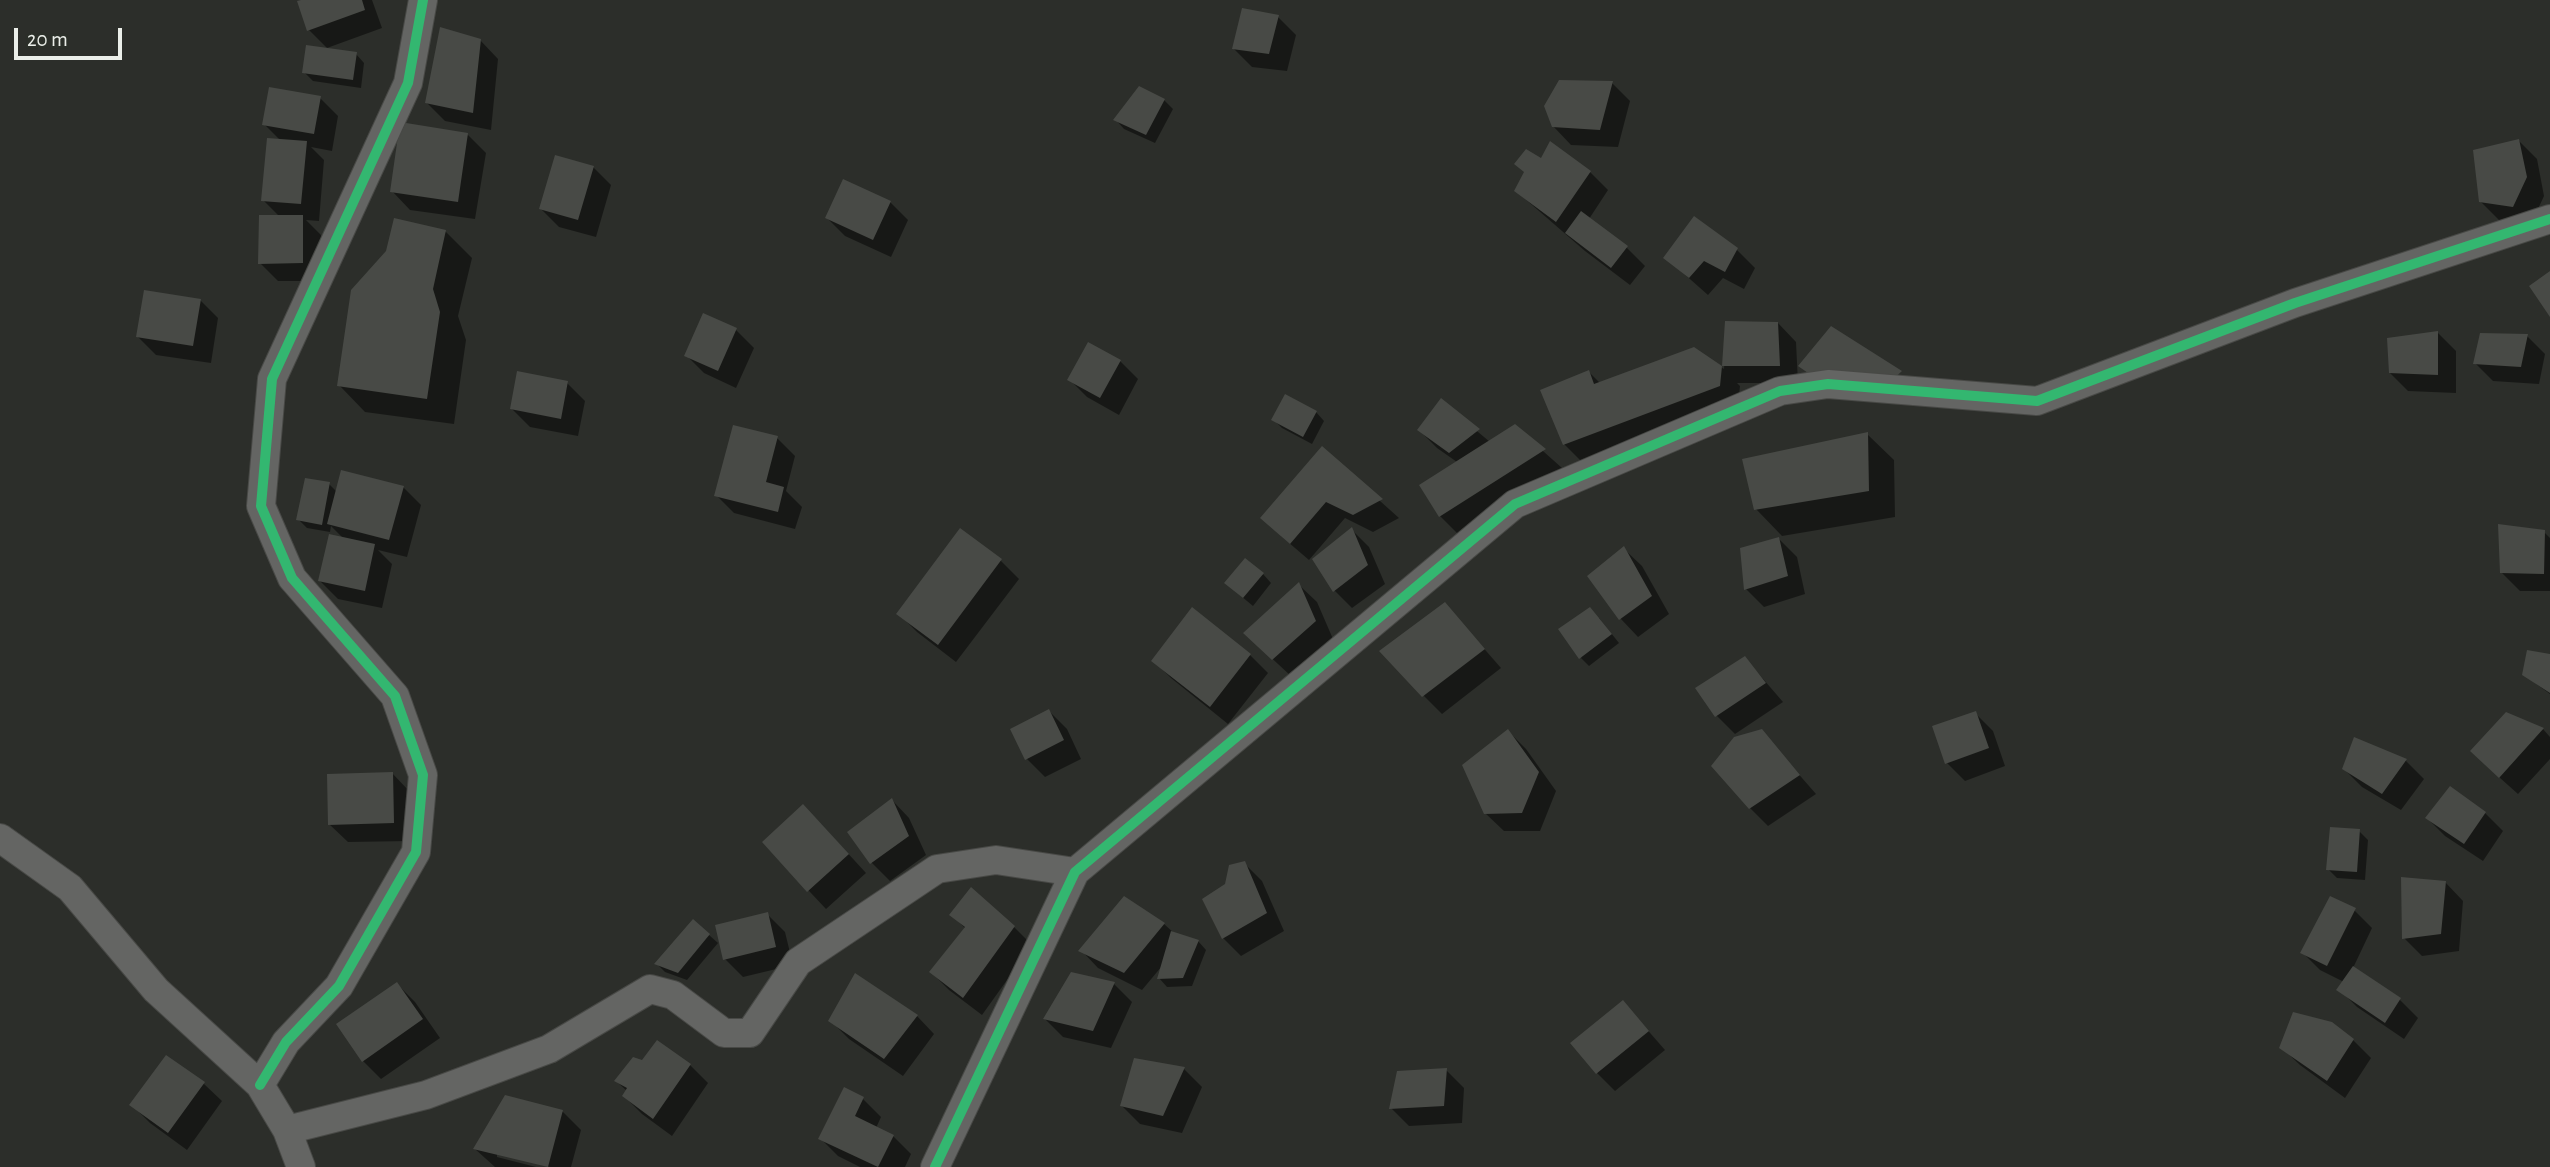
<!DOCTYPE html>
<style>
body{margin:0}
#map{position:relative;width:2550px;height:1167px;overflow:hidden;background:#2c2e2a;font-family:"Alegreya Sans",sans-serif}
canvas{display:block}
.scale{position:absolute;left:14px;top:28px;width:108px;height:32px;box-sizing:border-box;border:4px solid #ebeee9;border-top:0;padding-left:9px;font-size:21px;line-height:24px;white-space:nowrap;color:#ebeee9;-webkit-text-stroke:5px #2b2f29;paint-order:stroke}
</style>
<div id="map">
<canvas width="2550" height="1167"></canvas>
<div class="scale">20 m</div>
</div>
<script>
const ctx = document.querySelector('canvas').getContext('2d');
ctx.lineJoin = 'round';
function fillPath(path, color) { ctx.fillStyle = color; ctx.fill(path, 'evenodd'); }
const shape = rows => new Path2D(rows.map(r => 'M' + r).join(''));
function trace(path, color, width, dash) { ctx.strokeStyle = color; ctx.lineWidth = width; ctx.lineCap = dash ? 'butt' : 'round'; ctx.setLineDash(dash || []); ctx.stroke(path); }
fillPath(shape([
 [306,0,372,0,382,28,327,48,309,30],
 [1278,17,1296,35,1287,71,1252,67,1234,49],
 [480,40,498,59,491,130,445,121,427,103],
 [356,54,364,63,361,88,313,81,304,72],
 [1612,83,1630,101,1618,147,1571,145,1553,126],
 [320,98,338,116,332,151,311,147,324,160,319,221,306,220,321,235,321,281,278,281,260,263,280,217,263,200,281,141,264,124],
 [1164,100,1173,109,1155,143,1124,129,1116,120],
 [468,135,486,153,475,219,410,210,392,191],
 [2519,141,2537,159,2544,196,2531,224,2499,220,2481,202],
 [1541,160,1590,172,1608,190,1589,219,1627,248,1645,266,1630,285,1585,251,1516,191],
 [593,167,611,185,596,237,559,227,541,209],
 [890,202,908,220,891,257,845,236,827,218],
 [1694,219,1737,250,1755,268,1744,289,1723,278,1708,295,1665,257],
 [446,232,472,258,458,316,466,340,454,424,365,412,339,385,388,252],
 [200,300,218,318,211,363,156,355,138,337],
 [1727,323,1778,323,1796,342,1798,383,1737,383,1740,386,1738,404,1582,462,1564,444,1589,372,1600,383,1694,349,1724,369],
 [736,330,754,348,736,388,704,373,686,355],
 [2438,333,2456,351,2456,393,2408,391,2390,373],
 [2527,336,2545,354,2539,384,2493,381,2475,363],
 [1120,361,1138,379,1119,415,1087,397,1069,379],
 [567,383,585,401,578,436,530,427,512,409],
 [1441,401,1490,442,1515,426,1562,468,1458,534,1440,516,1457,462,1437,448,1419,430],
 [1316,412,1324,421,1312,444,1282,428,1273,419],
 [1867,434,1894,460,1895,517,1782,536,1756,509],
 [777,438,795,456,786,491,802,507,795,529,734,513,716,495],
 [1322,449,1399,518,1373,532,1345,518,1309,560,1281,536],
 [329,484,337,492,403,487,421,505,407,557,378,550,392,564,382,608,338,599,320,581,345,540,331,526,330,532,307,528,298,519],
 [1351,529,1369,547,1385,584,1352,608,1334,590],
 [961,530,1001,561,1019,579,956,662,917,632,899,614],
 [2544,532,2550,538,2550,591,2520,591,2502,573],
 [1779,539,1797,557,1805,594,1764,607,1746,589],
 [1624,549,1642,566,1669,614,1638,637,1621,619],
 [1263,574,1271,583,1253,606,1235,591],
 [1299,585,1317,602,1333,639,1292,677,1264,651],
 [1445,604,1501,668,1442,714,1424,696],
 [1193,610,1250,655,1268,673,1228,724,1171,678,1153,660],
 [1599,618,1619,643,1589,666,1581,658],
 [2550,656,2550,694,2524,675],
 [1745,658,1783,702,1735,734,1717,716,1697,689],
 [1049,711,1067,729,1081,759,1045,777,1027,759],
 [1975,713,1993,731,2005,766,1965,781,1947,763],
 [2543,729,2550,737,2550,759,2518,794,2490,769],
 [1508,731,1526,749,1556,791,1540,831,1504,831,1485,813],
 [1761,731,1816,794,1768,826,1750,808],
 [2355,739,2406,761,2424,779,2401,810,2362,787,2344,769],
 [392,773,410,792,411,841,348,842,329,824],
 [2450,788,2485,813,2503,831,2483,861,2445,836,2427,818],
 [892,800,909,818,926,855,890,881,872,863,850,832],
 [821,824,866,873,826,909,764,843],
 [2359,831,2368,840,2365,880,2337,878,2328,869],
 [1244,863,1262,881,1284,931,1241,956,1223,938,1204,900,1227,885],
 [2445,882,2463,901,2459,951,2422,956,2404,938],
 [1125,898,1164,924,1174,933,1198,941,1206,950,1192,986,1167,987,1159,978,1162,966,1142,990,1098,968,1081,950],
 [2354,910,2372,928,2353,968,2400,1000,2418,1018,2404,1039,2357,1007,2339,989,2344,982,2320,970,2302,952],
 [767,914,785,932,793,965,743,977,725,959],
 [952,915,1014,927,1032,945,982,1015,949,990,931,972,966,929],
 [709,935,718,943,687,980,665,972,657,964],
 [397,984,415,1002,440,1038,381,1079,363,1061],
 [1114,984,1132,1002,1111,1048,1063,1037,1045,1019],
 [1623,1002,1665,1050,1615,1091,1597,1073],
 [917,1016,934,1034,903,1076,849,1039,831,1021],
 [2332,1024,2353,1040,2371,1058,2345,1098,2300,1065,2281,1047],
 [690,1065,708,1083,672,1136,642,1114,624,1096,627,1091,616,1081],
 [1184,1069,1202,1087,1182,1133,1140,1124,1122,1106],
 [1446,1070,1464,1088,1462,1123,1409,1126,1391,1108],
 [204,1084,222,1101,187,1150,150,1123,132,1105],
 [845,1090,863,1099,881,1117,876,1128,893,1136,911,1154,905,1167,860,1167,838,1156,820,1138],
 [506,1097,563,1112,581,1130,571,1167,550,1167,497,1154,497,1157,536,1167,495,1167,475,1149]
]), '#0007');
fillPath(shape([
 [301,0,362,0,365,10,307,31,297,1],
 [1242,8,1279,15,1269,54,1232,49],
 [440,27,481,39,473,113,425,103],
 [306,45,357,52,353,80,302,73],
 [1559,80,1613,81,1600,130,1552,127,1544,106],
 [1139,86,1165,99,1146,135,1113,120],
 [269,87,321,96,314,134,262,125],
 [400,122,468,133,458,202,390,192],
 [267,138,307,141,301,204,261,201],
 [2519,139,2527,177,2513,207,2479,202,2473,150],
 [1550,141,1591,171,1556,222,1514,191,1524,172,1514,164,1526,149,1541,158],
 [555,155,594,166,578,220,539,209],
 [843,179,891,201,873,240,825,218],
 [1581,211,1628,246,1611,268,1565,233],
 [259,215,303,215,303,263,258,264],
 [1694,216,1738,248,1725,272,1704,261,1689,278,1663,258],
 [394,218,446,230,433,289,440,312,427,399,337,386,351,290,386,251],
 [2550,271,2550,317,2529,286],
 [144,290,201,299,193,346,136,337],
 [703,313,737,328,718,371,684,356],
 [1725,321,1778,322,1780,366,1722,366],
 [1831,326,1902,371,1886,386,1821,382,1798,366],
 [2438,331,2438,375,2389,373,2387,338],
 [2480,333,2528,334,2521,367,2473,364],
 [1088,342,1121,360,1100,398,1067,380],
 [1694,347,1722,366,1720,386,1563,445,1540,390,1589,370,1594,384],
 [517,371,568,381,561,419,510,409],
 [1285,394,1317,411,1303,437,1271,420],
 [1441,398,1480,429,1449,453,1417,430],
 [1515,424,1546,449,1439,517,1419,485],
 [733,425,778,436,766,482,784,487,778,512,714,496],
 [1868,432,1869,491,1754,510,1742,459],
 [1322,446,1383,499,1353,515,1326,502,1290,544,1260,518],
 [341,470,404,486,389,540,327,524],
 [305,478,330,482,322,525,296,520],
 [2498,524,2545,530,2544,574,2500,573],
 [1352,527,1368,565,1333,592,1312,559],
 [960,528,1002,559,938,645,896,614],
 [329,534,375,544,365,591,318,581],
 [1779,537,1788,576,1744,590,1740,548],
 [1624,546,1652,596,1619,620,1587,576],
 [1245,558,1264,573,1243,598,1224,583],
 [1299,582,1316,621,1272,660,1243,633],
 [1445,602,1485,649,1422,697,1379,651],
 [1192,607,1251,654,1210,707,1151,661],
 [1590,607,1612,634,1579,659,1558,629],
 [2527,650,2550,654,2550,693,2522,675],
 [1745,656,1766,683,1715,717,1695,688],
 [1049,709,1064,740,1025,760,1010,729],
 [1976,711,1989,748,1945,764,1932,726],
 [2506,712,2544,728,2499,778,2470,751],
 [1508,729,1539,772,1522,813,1484,814,1462,765],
 [1762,729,1800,775,1749,809,1711,766,1734,737],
 [2354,737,2407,759,2382,794,2342,769],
 [393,772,394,823,328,825,327,774],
 [2450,786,2486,812,2464,844,2425,818],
 [892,798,909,836,870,864,847,832],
 [803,804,849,854,807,892,762,842],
 [2330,827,2360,829,2357,872,2326,870],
 [1245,861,1267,913,1222,939,1202,899,1225,884,1229,865],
 [2401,877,2446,881,2441,934,2402,939],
 [971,887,1015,926,963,998,929,972,965,927,949,915],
 [1124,896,1165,923,1124,973,1078,951],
 [2330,896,2356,908,2327,966,2300,953],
 [768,912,776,947,723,960,715,925],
 [693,919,710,934,678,973,654,964],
 [1171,931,1199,940,1183,978,1157,979],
 [2353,966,2401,998,2385,1023,2336,990],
 [1071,972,1115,982,1093,1031,1043,1019],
 [855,973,918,1015,884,1059,828,1021],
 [397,982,423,1019,362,1062,336,1024],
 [1623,1000,1649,1031,1596,1074,1570,1043],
 [2293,1012,2332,1022,2354,1039,2327,1081,2279,1048],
 [657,1040,691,1064,653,1119,622,1096,627,1088,614,1081,633,1057,642,1060],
 [166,1055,205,1082,168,1133,129,1105],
 [1134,1058,1185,1067,1163,1116,1120,1106],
 [1447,1068,1444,1106,1389,1109,1397,1071],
 [844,1087,864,1097,855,1116,894,1135,878,1167,818,1139],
 [505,1095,563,1110,548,1167,473,1149]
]), '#484a46');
const street = shape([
 [0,838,70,888,156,990,260,1085,287,1130,301,1167],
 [260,1085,286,1042,339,986,416,852,423,775,395,696,292,578,261,506,272,379,408,83,423,0],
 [287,1130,426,1095,549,1049,650,989,673,995,724,1033,750,1033,798,962,937,869,996,860,1075,872],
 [935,1167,1075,872,1515,504,1780,391,1828,384,2037,401,2295,303,2550,219]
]);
trace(street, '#484946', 30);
trace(street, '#646563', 28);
trace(shape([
 [260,1085,286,1042,339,986,416,852,423,775,395,696,292,578,261,506,272,379,408,83,423,0],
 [935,1167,1075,872,1515,504,1780,391,1828,384,2037,401,2295,303,2550,219]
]), '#33b770', 10);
</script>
